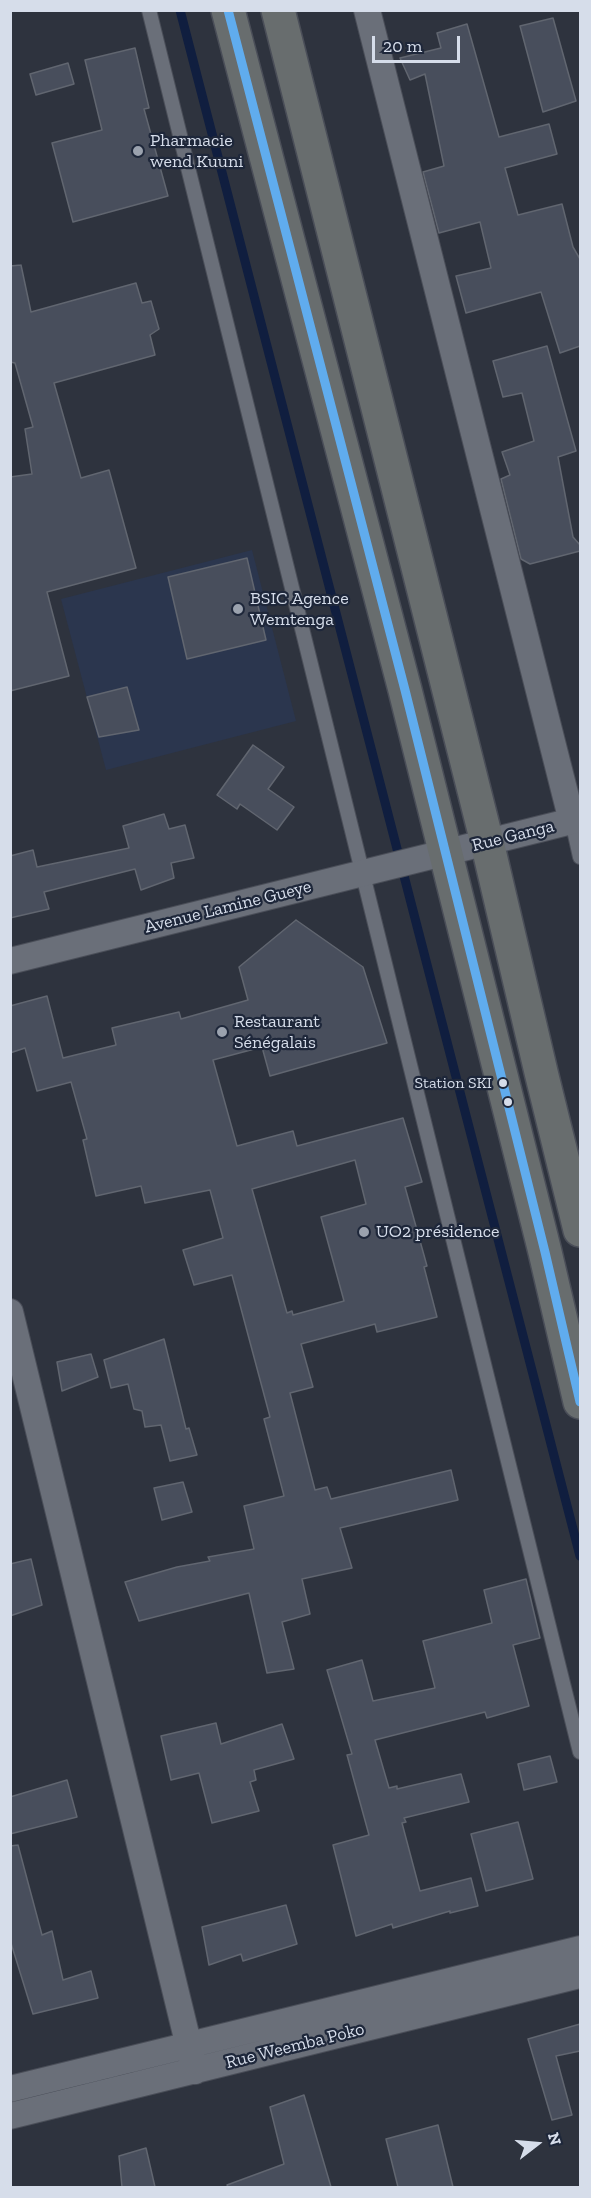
<!DOCTYPE html>
<meta charset="utf-8">
<style>
body{margin:0}
#map{position:relative;width:591px;height:2198px;overflow:hidden;background:#2e333e;font-family:"Zilla Slab",serif}
canvas{display:block}
.frame{position:absolute;inset:0;border:12px solid #d6ddea;pointer-events:none}
.north{position:absolute;left:507px;top:2114px;width:60px;height:60px;-webkit-text-stroke:4px #1e273a;paint-order:stroke;rotate:74deg;font-size:16px;font-weight:700;line-height:24px;text-align:center;color:#d6ddea}
.north::after{content:'';display:block;margin:auto;width:21px;height:27px;background:#d6ddea;clip-path:polygon(50% 0,100% 100%,50% 72%,0 100%)}
.scale{position:absolute;left:372px;top:36px;width:88px;height:27px;box-sizing:border-box;border:3px solid #d6ddea;border-top:0;padding-left:8px;font-size:18px;line-height:21px;white-space:nowrap;color:#d6ddea;-webkit-text-stroke:4px #1e273a;paint-order:stroke}
</style>
<div id="map">
<canvas width="591" height="2198"></canvas>
<div class="frame"></div>
<div class="north">N</div>
<div class="scale">20 m</div>
</div>
<script>
const ctx = document.querySelector('canvas').getContext('2d');
ctx.lineJoin = 'round';
function fillPath(path, color) { ctx.fillStyle = color; ctx.fill(path, 'evenodd'); }
const shape = rows => new Path2D(rows.map(r => 'M' + r).join(''));
function trace(path, color, width, dash) { ctx.strokeStyle = color; ctx.lineWidth = width; ctx.lineCap = dash ? 'butt' : 'round'; ctx.setLineDash(dash || []); ctx.stroke(path); }
function write(font, color, halo, rows, align = 'center') {
  ctx.font = font + ' "Zilla Slab",serif'; ctx.lineWidth = 4.5; ctx.setLineDash([]); ctx.textBaseline = 'middle'; ctx.strokeStyle = halo; ctx.fillStyle = color; for (const [text, x, y, turn = 0] of rows) {
    ctx.save(); ctx.translate(x, y); ctx.rotate((+turn || 0) * Math.PI / 180); ctx.textAlign = isNaN(turn) ? turn : align; if (halo) ctx.strokeText(text, 0, 0); ctx.fillText(text, 0, 0); ctx.restore();
  }
}
fillPath(shape([
 [252,550,296,721,106,770,61,599]
]), '#2b364e');
trace(shape([
 [180,10,580,1556]
]), '#101e3f', 9);
const building = shape([
 [553,18,576,101,543,112,520,26,553,18],
 [467,24,499,137,549,124,557,154,505,168,518,215,562,204,573,247,580,259,580,346,560,353,541,292,466,313,456,276,491,268,480,222,439,233,423,172,444,166,425,74,410,80,400,58,441,48,437,33,467,24],
 [135,48,149,108,144,109,168,196,73,222,52,143,102,130,85,60,135,48],
 [68,63,74,84,36,95,30,74,68,63],
 [21,265,31,312,136,283,142,303,151,301,159,329,150,335,155,355,54,383,81,478,109,470,136,568,47,592,69,676,10,691,10,477,32,474,25,429,33,427,15,363,10,362,10,266,21,265],
 [547,346,576,451,558,457,573,537,580,545,580,551,530,564,521,559,501,479,510,475,502,452,534,441,522,393,503,397,493,361,547,346],
 [247,558,266,640,187,659,168,577,247,558],
 [127,687,139,730,99,737,87,697,127,687],
 [253,745,284,767,268,789,294,807,277,830,240,804,237,809,217,795,253,745],
 [164,814,169,829,185,825,194,858,171,863,174,878,141,890,135,869,44,892,49,909,10,918,10,856,33,850,37,867,129,848,123,826,164,814],
 [296,920,363,967,387,1043,270,1076,262,1047,213,1060,237,1146,293,1131,297,1146,403,1118,422,1182,405,1187,427,1266,424,1267,437,1317,377,1332,375,1324,301,1344,313,1387,290,1393,315,1490,327,1487,331,1499,451,1470,458,1500,340,1528,352,1568,302,1579,310,1614,282,1622,294,1669,267,1673,249,1593,139,1621,125,1582,177,1567,210,1561,208,1557,254,1549,244,1506,284,1496,264,1419,270,1417,232,1275,194,1285,183,1250,223,1238,210,1190,145,1203,141,1186,96,1196,83,1140,87,1139,71,1082,37,1091,25,1048,10,1053,10,1006,47,996,63,1058,116,1045,112,1028,179,1012,181,1019,248,1000,239,967,296,920],
 [355,1160,366,1204,321,1217,344,1301,293,1315,292,1311,287,1313,252,1189,355,1160],
 [164,1339,186,1429,189,1428,197,1455,170,1461,161,1425,145,1427,142,1411,134,1409,128,1384,111,1388,104,1360,164,1339],
 [91,1354,98,1377,62,1391,57,1362,91,1354],
 [183,1482,192,1512,162,1520,154,1488,183,1482],
 [31,1559,42,1605,10,1616,10,1564,31,1559],
 [526,1579,540,1638,513,1645,529,1706,487,1718,485,1712,375,1740,389,1788,397,1786,397,1789,461,1774,469,1802,404,1818,406,1822,402,1823,420,1891,471,1878,478,1906,450,1913,450,1911,393,1928,392,1924,356,1936,333,1845,369,1835,347,1755,352,1754,327,1670,362,1660,373,1701,435,1688,423,1641,492,1623,484,1590,526,1579],
 [216,1723,221,1744,282,1724,294,1759,254,1770,256,1780,250,1782,259,1811,212,1823,199,1773,171,1780,161,1736,216,1723],
 [550,1756,557,1782,524,1790,518,1764,550,1756],
 [67,1780,77,1817,10,1834,10,1797,67,1780],
 [518,1822,533,1879,486,1891,471,1834,518,1822],
 [18,1845,42,1935,52,1931,63,1980,91,1971,98,1998,33,2014,10,1940,10,1846,18,1845],
 [286,1905,297,1944,243,1961,241,1954,209,1965,202,1927,286,1905],
 [580,2024,580,2051,556,2056,572,2115,552,2120,528,2039,580,2024],
 [304,2095,331,2187,228,2187,227,2185,284,2164,270,2107,304,2095],
 [438,2125,453,2187,398,2187,386,2139,438,2125],
 [146,2148,155,2187,122,2187,119,2156,146,2148]
]);
fillPath(building, '#484e5c');
trace(building, '#616670', 1.5);
const lane = shape([
 [149,10,580,1752],
 [572,821,580,857]
]);
const street = shape([
 [367,10,572,821],
 [10,961,580,819],
 [10,1312,195,2071],
 [10,2089,580,1949],
 [10,2116,580,1975]
]);
const primary = shape([
 [228,10,405,690,545,1252,580,1402],
 [278,10,487,842,541,1072,580,1230]
]);
trace(lane, '#4a4e58', 16);
trace(street, '#4a4e58', 28);
trace(primary, '#4a4e58', 36);
trace(lane, '#6a6f79', 14);
trace(street, '#6a6f79', 26);
trace(primary, '#686d6e', 33);
trace(shape([
 [228,10,405,690,545,1252,580,1402]
]), '#60acee', 9);
for (const [x, y, r, color] of [
 [138,151,6,"#9ba2ae"],
 [238,609,6,"#9ba2ae"],
 [222,1032,6,"#9ba2ae"],
 [503,1083,5,"#d6ddea"],
 [508,1102,5,"#d6ddea"],
 [364,1232,6,"#9ba2ae"]
]) { const dot = new Path2D(); dot.arc(x, y, r, 0, 2 * Math.PI); ctx.fillStyle = color; ctx.fill(dot); trace(dot, '#1e273a', 2); }
write('16px', '#d6ddea', '#1e273a', [
 ["Station SKI",492,1083]
], 'right');
write('18px', '#d6ddea', '#1e273a', [
 ["Pharmacie",150,141],
 ["wend Kuuni",150,162],
 ["BSIC Agence",250,599],
 ["Wemtenga",250,620],
 ["Restaurant",234,1022],
 ["Sénégalais",234,1043],
 ["UO2 présidence",376,1232]
], 'left');
write('18px', '#d6ddea', '#1e273a', [
 ["Rue Ganga",513,836,-14],
 ["Avenue Lamine Gueye",228,907,-14],
 ["Rue Weemba Poko",295,2046,-14]
]);
</script>
